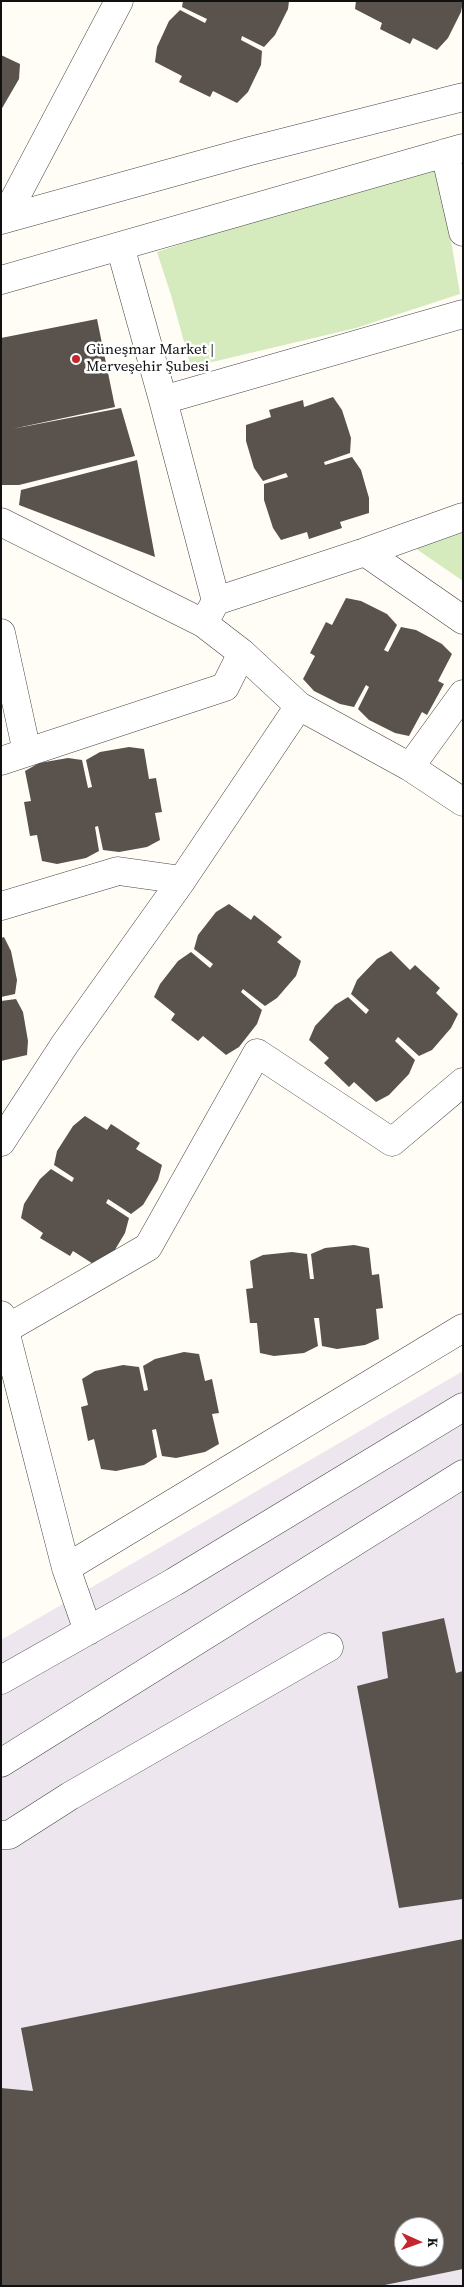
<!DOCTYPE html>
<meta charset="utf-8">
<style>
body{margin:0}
#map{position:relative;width:464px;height:2287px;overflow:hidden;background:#fffdf5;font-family:"Source Serif 4",serif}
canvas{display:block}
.frame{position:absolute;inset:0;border:2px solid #111;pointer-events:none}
.north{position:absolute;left:394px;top:2217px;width:50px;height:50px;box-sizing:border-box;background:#fff;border:1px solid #a0a0a0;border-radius:50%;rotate:92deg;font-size:14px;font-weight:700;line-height:20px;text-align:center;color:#111}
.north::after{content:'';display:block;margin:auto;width:18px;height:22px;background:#c4262e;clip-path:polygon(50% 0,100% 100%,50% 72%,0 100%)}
</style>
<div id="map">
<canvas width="464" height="2287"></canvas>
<div class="frame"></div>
<div class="north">K</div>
</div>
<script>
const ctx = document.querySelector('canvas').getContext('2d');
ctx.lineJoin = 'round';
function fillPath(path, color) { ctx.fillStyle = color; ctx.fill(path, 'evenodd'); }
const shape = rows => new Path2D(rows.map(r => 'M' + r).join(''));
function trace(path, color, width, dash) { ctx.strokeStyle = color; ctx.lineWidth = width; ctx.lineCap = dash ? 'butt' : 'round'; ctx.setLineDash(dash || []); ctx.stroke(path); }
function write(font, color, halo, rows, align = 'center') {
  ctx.font = font + ' "Source Serif 4",serif'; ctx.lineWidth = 5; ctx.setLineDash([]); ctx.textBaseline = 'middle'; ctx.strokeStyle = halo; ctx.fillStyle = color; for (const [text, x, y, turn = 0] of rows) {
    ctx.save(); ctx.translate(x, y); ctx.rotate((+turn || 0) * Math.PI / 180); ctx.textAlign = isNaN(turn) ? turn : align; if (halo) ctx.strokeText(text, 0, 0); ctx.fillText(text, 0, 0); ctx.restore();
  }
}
fillPath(shape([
 [463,1371,463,2286,1,2286,1,1640],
 [404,2227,434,2227,434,2257,404,2257]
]), '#eee6ef');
fillPath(shape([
 [439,169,460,294,356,328,191,367,171,295,157,252,294,207],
 [463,529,463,581,412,546]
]), '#d5ebbd');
fillPath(shape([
 [183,1,289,1,288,9,275,35,264,47,242,36,241,40,262,51,261,65,248,92,237,103,213,91,210,97,179,82,182,76,155,62,157,47,169,21,180,10,205,23,207,19,182,7],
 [356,1,463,1,461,12,448,38,437,50,413,38,410,44,380,29,382,23,355,9],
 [1,55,20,64,19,79,1,110],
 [97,319,115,407,12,429,121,408,135,456,19,485,1,485,1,338],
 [333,397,342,410,351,438,350,453,324,462,325,465,352,457,361,470,369,498,369,513,340,522,342,528,309,539,307,532,281,540,273,528,264,500,264,484,288,477,286,473,263,481,254,468,246,441,246,425,271,417,269,410,303,400,304,407],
 [137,460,155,557,19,505,21,490],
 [346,598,361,601,387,614,397,625,384,650,388,652,401,627,416,630,442,644,452,654,438,681,444,684,427,715,422,712,409,736,395,733,369,720,358,709,369,687,366,685,354,707,340,704,314,691,303,679,315,656,310,653,326,622,332,625],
 [129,747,144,749,149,779,156,778,162,812,155,813,160,840,147,847,119,852,103,850,98,826,95,827,99,851,86,858,57,864,42,861,37,835,30,836,24,802,31,801,25,771,39,763,68,758,82,760,88,788,92,787,86,760,100,752],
 [229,904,251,920,254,915,282,937,277,942,301,961,296,976,277,998,265,1006,243,989,241,992,262,1010,257,1024,239,1047,226,1055,203,1036,198,1041,171,1020,175,1014,154,997,160,984,178,961,191,952,210,968,213,964,194,949,198,935,216,912],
 [4,937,11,951,17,980,15,994,1,997,1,938],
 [391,951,410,970,415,965,440,988,436,993,458,1014,451,1028,432,1050,419,1056,398,1037,395,1041,415,1060,409,1074,389,1095,376,1102,354,1082,349,1087,324,1063,329,1058,309,1040,315,1026,335,1005,348,997,366,1014,369,1010,351,994,357,980,377,959],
 [16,999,23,1012,28,1041,27,1055,1,1061,1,1001],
 [85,1116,107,1130,111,1124,140,1143,136,1149,162,1165,158,1180,143,1205,131,1214,108,1199,106,1203,129,1218,125,1233,110,1258,98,1267,73,1251,70,1256,40,1238,43,1233,21,1218,24,1204,40,1179,51,1169,72,1182,74,1178,54,1165,57,1151,73,1126],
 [354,1245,369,1248,372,1275,379,1274,383,1308,376,1309,379,1339,365,1345,337,1349,322,1346,319,1318,314,1318,318,1346,304,1353,274,1356,260,1353,257,1323,250,1323,246,1289,253,1288,250,1261,263,1255,292,1252,307,1254,310,1279,314,1279,311,1254,325,1248],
 [184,1352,199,1354,205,1381,212,1379,219,1413,212,1414,219,1444,205,1452,176,1458,162,1456,156,1429,152,1430,157,1457,144,1465,116,1471,101,1469,94,1439,88,1441,81,1407,88,1405,82,1379,95,1371,123,1365,139,1367,144,1391,148,1390,143,1366,155,1359],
 [444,1618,456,1673,463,1671,463,1899,399,1908,357,1686,388,1678,382,1632],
 [463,1939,463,2269,380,2286,1,2286,1,2088,33,2091,21,2028],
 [404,2227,434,2227,434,2257,404,2257]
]), '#5a524d');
const minor = shape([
 [445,153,463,232],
 [4,219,119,1],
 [1,220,250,151,463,97],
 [120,246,163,400,216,601],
 [1,280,463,148],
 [163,400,463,314],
 [1,522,203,623,242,653,299,706,410,767,463,802],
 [365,552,463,620],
 [207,617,216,601,365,552,463,517],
 [1,633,27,752],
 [1,761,225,687,242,653],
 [410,767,463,694],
 [1,906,118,871,182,880],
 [1,1142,65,1044,182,880,299,706],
 [1,1315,66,1568,88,1631],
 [6,1329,148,1247,257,1053,392,1142,463,1082],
 [66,1568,463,1328],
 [1,1680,174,1582,463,1407],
 [1,1763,463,1474],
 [1,1835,9,1835,70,1796,329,1647]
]);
trace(minor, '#444', 29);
trace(minor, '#fff', 28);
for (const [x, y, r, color] of [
 [76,359,5,"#c4262e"]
]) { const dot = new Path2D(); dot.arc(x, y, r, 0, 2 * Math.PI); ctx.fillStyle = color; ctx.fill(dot); trace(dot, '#fff', 2); }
write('15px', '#111', '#fff', [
 ["Güneşmar Market |",86,350],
 ["Merveşehir Şubesi",86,367]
], 'left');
</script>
